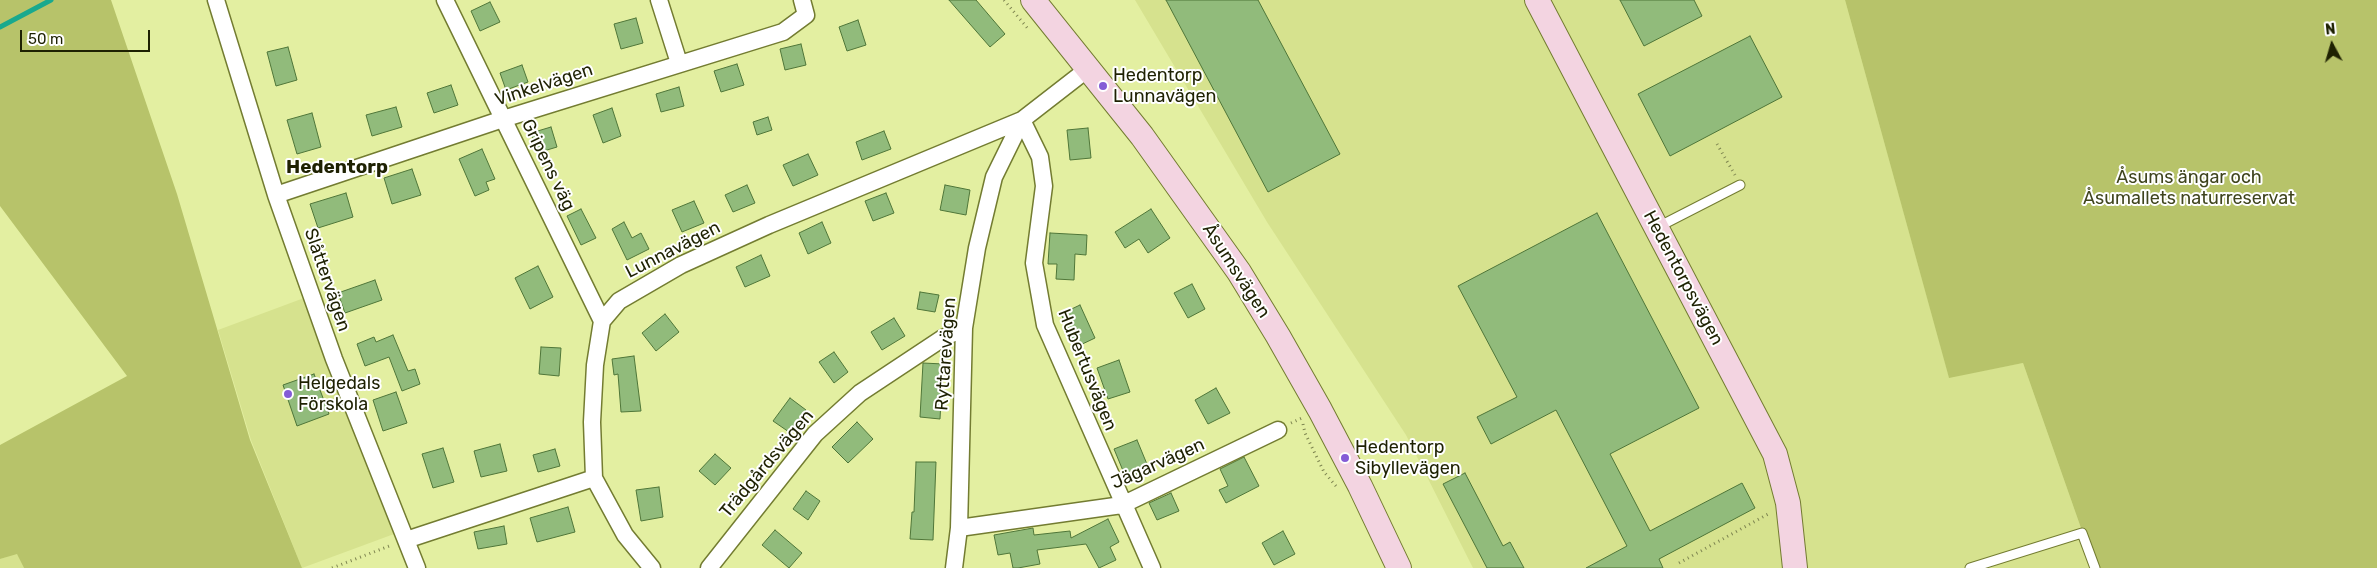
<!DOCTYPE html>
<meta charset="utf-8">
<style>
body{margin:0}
#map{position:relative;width:2377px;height:568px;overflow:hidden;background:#e3efa1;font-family:Rubik,sans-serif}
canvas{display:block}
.north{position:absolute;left:2307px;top:20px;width:50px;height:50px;-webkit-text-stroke:4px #fff;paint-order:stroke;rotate:354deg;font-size:14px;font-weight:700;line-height:20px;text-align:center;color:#1e2102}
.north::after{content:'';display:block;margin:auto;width:18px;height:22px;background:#1e2102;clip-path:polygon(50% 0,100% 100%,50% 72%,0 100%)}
.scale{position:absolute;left:20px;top:30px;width:130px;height:22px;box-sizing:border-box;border:2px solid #1e2102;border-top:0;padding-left:6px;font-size:15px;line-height:18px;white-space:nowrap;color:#1e2102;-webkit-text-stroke:4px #fff;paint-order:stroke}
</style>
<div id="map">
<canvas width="2377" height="568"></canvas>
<div class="north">N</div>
<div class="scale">50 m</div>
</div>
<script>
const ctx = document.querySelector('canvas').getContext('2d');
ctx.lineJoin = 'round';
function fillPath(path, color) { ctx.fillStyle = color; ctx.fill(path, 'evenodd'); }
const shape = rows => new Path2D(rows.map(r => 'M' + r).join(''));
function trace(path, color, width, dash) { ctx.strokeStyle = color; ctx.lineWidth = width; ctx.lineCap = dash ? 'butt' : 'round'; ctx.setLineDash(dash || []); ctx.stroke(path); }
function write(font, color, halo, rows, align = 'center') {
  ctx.font = font + ' Rubik,sans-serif'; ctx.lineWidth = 4; ctx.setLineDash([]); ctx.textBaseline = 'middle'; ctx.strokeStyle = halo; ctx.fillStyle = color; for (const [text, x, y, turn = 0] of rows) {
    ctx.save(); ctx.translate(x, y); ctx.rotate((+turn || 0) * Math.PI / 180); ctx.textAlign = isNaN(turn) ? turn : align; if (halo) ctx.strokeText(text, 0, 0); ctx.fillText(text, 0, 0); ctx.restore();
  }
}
fillPath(shape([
 [1135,0,1845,0,1949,377,2023,363,2095,568,1473,568,1406,435,1267,222],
 [304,298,394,534,302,568,251,440,218,330],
 [17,553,24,568,0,568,0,559]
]), '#d6e28e');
fillPath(shape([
 [0,0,111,0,177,194,250,440,302,568,24,568,17,554,0,559,0,445,127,376,0,206],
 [1845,0,2377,0,2377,568,2095,568,2023,363,1949,378]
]), '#b7c36a');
trace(shape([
 [0,27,51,0]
]), '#19a98e', 5);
const building = shape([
 [949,0,976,0,1005,34,990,47,949,0],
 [1166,0,1258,0,1340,154,1268,192,1166,0],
 [1620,0,1694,0,1702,16,1644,46,1620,0],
 [490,2,500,22,480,31,471,11,490,2],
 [636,18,643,43,621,49,614,24,636,18],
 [858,20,866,45,847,51,839,27,858,20],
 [1750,36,1782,97,1670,156,1638,94,1750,36],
 [801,44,806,65,785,70,780,49,801,44],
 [288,47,297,80,276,86,267,52,288,47],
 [737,64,744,85,721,92,714,71,737,64],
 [522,65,528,82,506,90,500,73,522,65],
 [451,85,458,105,434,113,427,93,451,85],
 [679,87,684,106,661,112,656,94,679,87],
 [396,107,402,127,372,136,366,115,396,107],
 [612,108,621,136,603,143,593,115,612,108],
 [312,113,321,147,297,154,287,120,312,113],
 [768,117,772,130,757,135,753,122,768,117],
 [551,127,557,147,537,153,531,133,551,127],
 [1088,128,1091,158,1070,160,1067,130,1088,128],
 [884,131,891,149,862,160,856,142,884,131],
 [482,149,495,179,486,182,489,190,475,196,459,159,482,149],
 [808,154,818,175,793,186,783,165,808,154],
 [412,169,421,195,392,204,384,178,412,169],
 [747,185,755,203,733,212,725,195,747,185],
 [945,185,970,190,966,215,940,210,945,185],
 [346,193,353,217,318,228,310,204,346,193],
 [886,193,894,213,873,221,865,201,886,193],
 [694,201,704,223,682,232,672,210,694,201],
 [581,209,596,238,581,245,567,216,581,209],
 [1151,209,1170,238,1148,253,1139,239,1125,248,1115,232,1151,209],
 [1597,213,1699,408,1610,454,1650,531,1742,483,1755,508,1659,559,1663,568,1586,568,1627,546,1556,410,1491,444,1477,417,1517,397,1458,286,1597,213],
 [624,222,632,238,641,233,649,249,627,260,612,229,624,222],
 [822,222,831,243,808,254,799,233,822,222],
 [1050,233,1087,235,1086,255,1075,254,1074,280,1056,279,1057,264,1048,264,1050,233],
 [761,255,770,276,745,287,736,267,761,255],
 [538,266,553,297,530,309,515,278,538,266],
 [375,280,382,300,345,313,338,293,375,280],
 [1192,284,1205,309,1188,318,1174,293,1192,284],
 [920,292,939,295,935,312,917,309,920,292],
 [1080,305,1095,338,1076,347,1061,314,1080,305],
 [665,314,679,332,656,351,642,333,665,314],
 [894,318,905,336,882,350,871,332,894,318],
 [393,335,408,371,415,369,420,384,402,391,389,357,365,366,357,344,374,337,376,342,393,335],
 [541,347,561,348,559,376,539,374,541,347],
 [834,352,848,372,834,383,819,362,834,352],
 [634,356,641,411,621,412,618,374,614,375,612,359,634,356],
 [1119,360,1130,392,1108,399,1097,368,1119,360],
 [923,363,943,364,940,419,920,417,923,363],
 [314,374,329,414,297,426,283,385,314,374],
 [1216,388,1230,413,1208,424,1195,400,1216,388],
 [396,392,407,423,383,431,373,400,396,392],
 [790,398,806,410,789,432,773,421,790,398],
 [857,422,873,439,848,463,832,447,857,422],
 [1137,440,1149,469,1126,478,1114,449,1137,440],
 [500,444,507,471,481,477,474,451,500,444],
 [443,448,454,482,433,488,422,454,443,448],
 [555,449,560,466,538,472,533,455,555,449],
 [715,454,731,468,715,485,699,471,715,454],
 [1244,457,1259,486,1226,503,1219,490,1228,486,1220,469,1244,457],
 [916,462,936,462,933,540,910,539,912,512,914,512,916,462],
 [1465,473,1503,546,1510,542,1524,568,1487,568,1443,484,1465,473],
 [659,487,663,517,641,521,636,490,659,487],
 [806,491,820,501,808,520,793,509,806,491],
 [1171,493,1179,511,1157,520,1149,503,1171,493],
 [568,507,575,532,537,542,530,518,568,507],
 [1108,519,1119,542,1110,547,1116,560,1099,568,1086,544,1037,550,1040,564,1018,568,1013,568,1010,553,998,555,994,535,1033,528,1034,535,1070,531,1071,538,1108,519],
 [504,526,507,544,478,549,474,532,504,526],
 [775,530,802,553,789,568,762,545,775,530],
 [1283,531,1295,554,1274,565,1262,543,1283,531]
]);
fillPath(building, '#91bb7b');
trace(building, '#4f7639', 1);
const lane = shape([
 [1656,228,1740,185],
 [1970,568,2082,533,2095,568]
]);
const street = shape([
 [216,0,276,195,334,359,417,568],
 [445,0,602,321],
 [659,0,679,63],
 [1022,120,1040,157,1044,186,1034,263,1045,325,1152,568],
 [276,195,503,119,783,32,806,15,802,0],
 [594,478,625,535,652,568],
 [959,528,1122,505,1278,430],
 [406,540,594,478,592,422,595,365,602,321,619,301,681,265,769,225,1022,120,1089,68],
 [709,568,815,434,860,393,943,338,964,328],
 [954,568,959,528,964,328,977,248,994,177,1022,120]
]);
const secondary = shape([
 [1033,0,1142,136,1239,272,1278,336,1320,410,1360,486,1399,568],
 [1537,0,1775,454,1788,503,1795,568]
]);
trace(lane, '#737c31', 11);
trace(street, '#737c31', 19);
trace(secondary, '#737c31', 26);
trace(shape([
 [1004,0,1029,30],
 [1717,144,1735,175],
 [1291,423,1302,418],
 [1303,424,1305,433,1324,472,1336,486],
 [1679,563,1770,513],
 [332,568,392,545]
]), '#7e8550', 3, [1, 4]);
trace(lane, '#fff', 9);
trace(street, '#fff', 16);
trace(secondary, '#f3d4e1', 24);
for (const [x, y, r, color] of [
 [1103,86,5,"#845cd6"],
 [288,394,5,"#845cd6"],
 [1345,458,5,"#845cd6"]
]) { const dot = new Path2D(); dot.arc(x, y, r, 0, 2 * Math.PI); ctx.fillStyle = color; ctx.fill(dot); trace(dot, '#fff', 2); }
write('18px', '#1e2102', '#fff', [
 ["Hedentorp",1113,76],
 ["Lunnavägen",1113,97],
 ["Helgedals",298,384],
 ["Förskola",298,405],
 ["Hedentorp",1355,448],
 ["Sibyllevägen",1355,469]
], 'left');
write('18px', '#1e2102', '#fff', [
 ["Vinkelvägen",544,85,-18],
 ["Gripens väg",548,165,64],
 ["Lunnavägen",673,250,-27],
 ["Åsumsvägen",1236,271,57],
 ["Hedentorpsvägen",1683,278,62],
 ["Slåttervägen",327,280,71],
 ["Ryttarevägen",946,354,-86],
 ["Hubertusvägen",1087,370,68],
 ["Trädgårdsvägen",767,464,-50],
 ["Jägarvägen",1158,464,-24]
]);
write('18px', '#3f441d', '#fff', [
 ["Åsums ängar och",2189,178],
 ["Åsumallets naturreservat",2189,199]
]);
write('bold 19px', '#1e2102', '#fff', [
 ["Hedentorp",337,168]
]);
</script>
